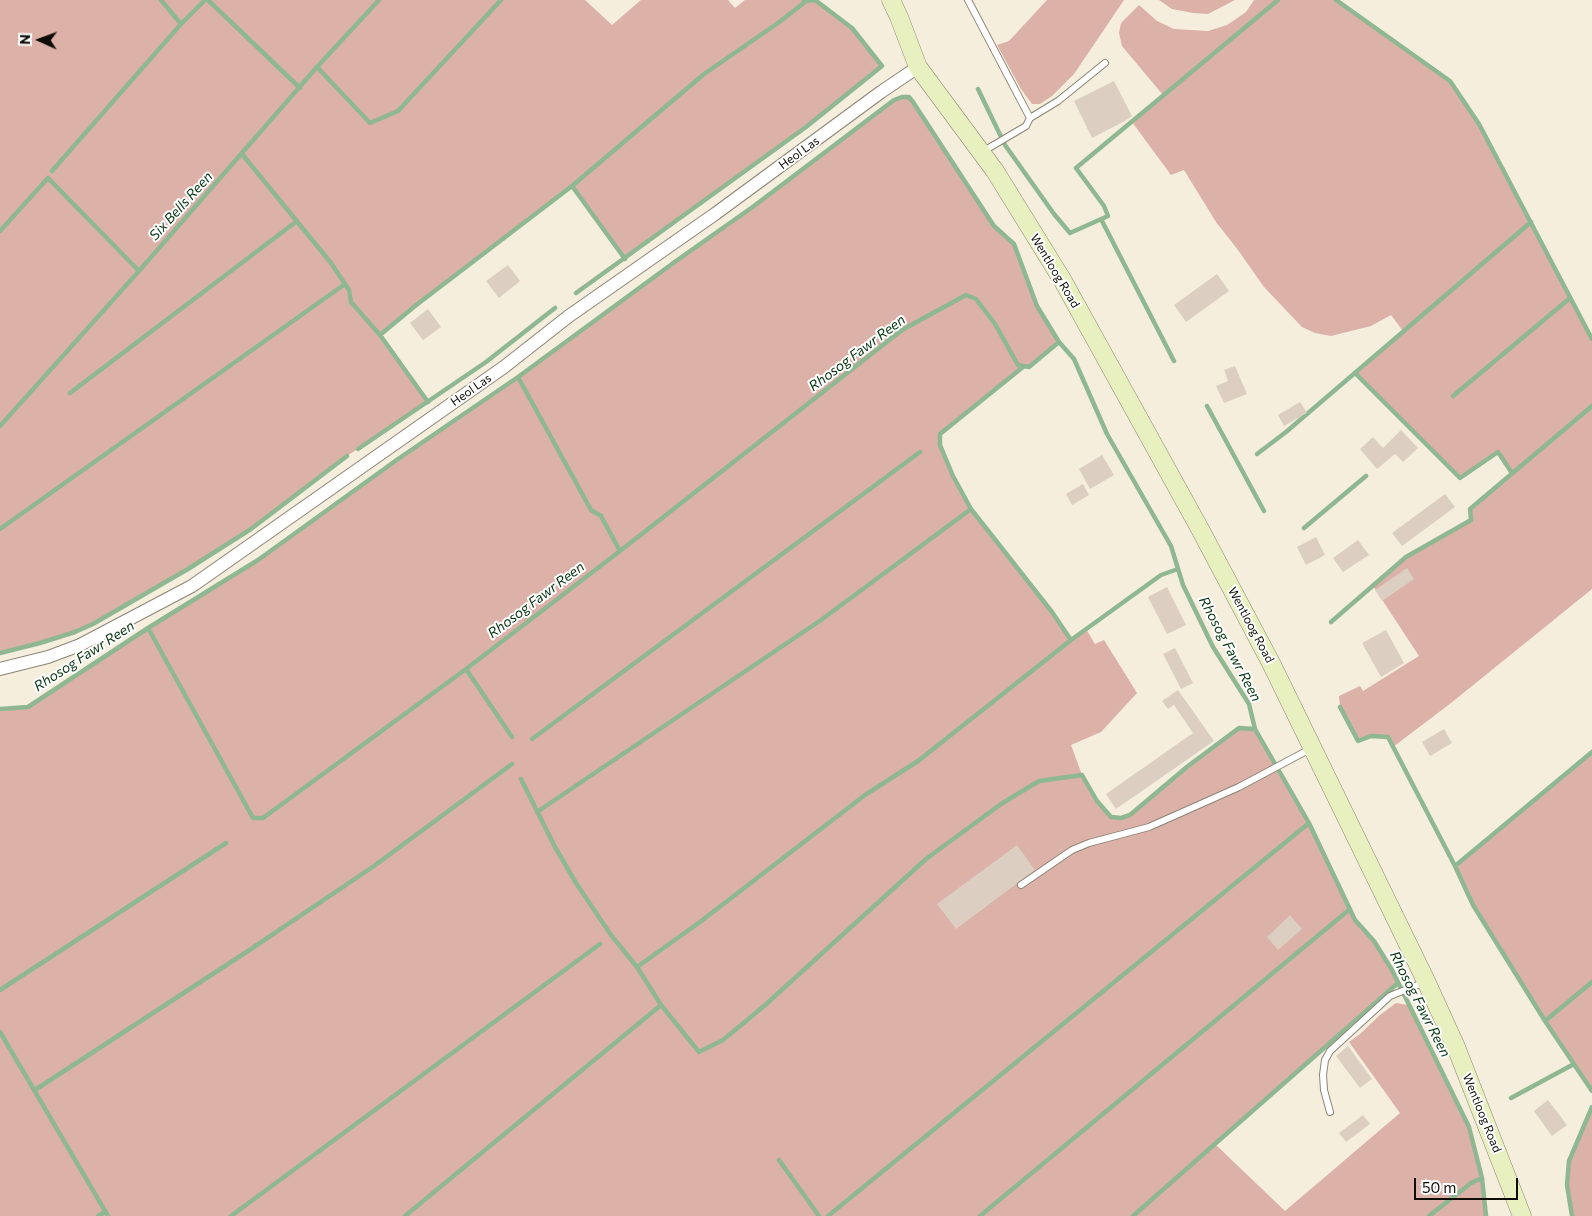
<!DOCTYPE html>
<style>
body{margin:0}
#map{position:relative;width:1592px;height:1216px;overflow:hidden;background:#f5eedd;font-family:Commissioner,sans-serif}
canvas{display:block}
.north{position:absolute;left:15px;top:15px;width:50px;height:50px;-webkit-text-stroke:4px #fff;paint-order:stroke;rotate:272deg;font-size:14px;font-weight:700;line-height:20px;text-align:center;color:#0e0c06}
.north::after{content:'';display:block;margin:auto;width:18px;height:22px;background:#0e0c06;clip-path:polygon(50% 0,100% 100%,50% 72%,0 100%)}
.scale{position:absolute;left:1414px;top:1178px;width:104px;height:22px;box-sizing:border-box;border:2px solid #0e0c06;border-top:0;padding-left:6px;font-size:15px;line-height:18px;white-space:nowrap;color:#0e0c06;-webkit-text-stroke:4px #fff;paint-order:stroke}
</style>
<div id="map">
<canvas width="1592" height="1216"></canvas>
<div class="north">N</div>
<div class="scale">50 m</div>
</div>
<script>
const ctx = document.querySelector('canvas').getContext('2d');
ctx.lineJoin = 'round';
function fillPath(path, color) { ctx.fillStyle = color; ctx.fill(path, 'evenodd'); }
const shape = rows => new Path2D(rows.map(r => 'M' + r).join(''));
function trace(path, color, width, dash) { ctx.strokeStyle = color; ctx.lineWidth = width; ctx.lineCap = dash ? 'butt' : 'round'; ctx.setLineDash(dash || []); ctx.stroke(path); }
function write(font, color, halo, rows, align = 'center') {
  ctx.font = font + ' Commissioner,sans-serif'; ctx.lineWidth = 4; ctx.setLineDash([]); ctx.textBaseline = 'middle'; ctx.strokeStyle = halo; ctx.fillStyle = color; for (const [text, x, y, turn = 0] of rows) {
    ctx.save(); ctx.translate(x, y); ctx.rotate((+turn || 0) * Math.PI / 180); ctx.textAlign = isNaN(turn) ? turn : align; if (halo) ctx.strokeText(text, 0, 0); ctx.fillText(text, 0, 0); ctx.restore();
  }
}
fillPath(shape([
 [0,0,585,0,612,25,641,0,728,0,735,8,745,0,803,0,805,2,815,0,852,28,882,66,806,127,625,259,571,187,415,306,380,334,428,402,347,456,251,529,188,569,93,624,75,632,40,643,0,653],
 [1047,0,1124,0,1074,74,1052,96,1040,104,1032,104,1021,89,997,45,1009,41],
 [1159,0,1235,0,1208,14,1193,13,1172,9],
 [1254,0,1336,0,1450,81,1479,124,1592,339,1592,589,1451,703,1393,747,1387,737,1371,736,1358,741,1340,707,1339,696,1360,686,1363,691,1419,656,1373,586,1406,557,1470,520,1470,509,1512,473,1498,452,1460,478,1355,373,1403,331,1391,315,1371,326,1331,336,1315,333,1302,327,1264,287,1238,250,1216,222,1184,170,1171,175,1132,122,1163,95,1122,46,1119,33,1121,23,1139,5,1157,21,1174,29,1208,31,1227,25,1246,12],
 [902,97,909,97,913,102,994,226,1014,244,1037,306,1059,342,1029,367,1023,367,940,433,940,445,953,476,971,509,1052,612,1071,640,1086,629,1095,644,1104,640,1137,693,1101,732,1071,745,1082,775,1097,801,1111,817,1121,818,1130,815,1188,766,1239,728,1255,729,1309,823,1355,920,1374,941,1398,983,1215,1144,1285,1211,1400,1113,1349,1042,1360,1034,1380,1015,1396,1003,1408,1005,1469,1127,1482,1178,1486,1216,0,1216,0,709,28,706,148,628,258,560,398,459,518,377,676,261,754,206,894,100],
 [1592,752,1592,1091,1545,1021,1473,905,1455,866],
 [1592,1107,1592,1216,1572,1216,1567,1185,1569,1161]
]), '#dbb1a8');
trace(shape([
 [161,0,181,24],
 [208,0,300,88],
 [1336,0,1450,81,1479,124,1592,339],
 [317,67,370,123,398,111,501,0],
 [978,89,1005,145,1054,214,1070,233,1108,216,1104,206,1076,168,1278,0],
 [242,154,331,263,349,290,351,302,380,335,428,402],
 [52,171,181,24,205,0],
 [572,186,625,259],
 [1101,219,1174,361],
 [0,231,48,178,139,271],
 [576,293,806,127,882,66,852,28,815,0,804,1],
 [380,335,415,306,572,186,704,74,778,23,805,2],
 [1023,367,940,434,940,445,953,476,971,509,1052,612,1071,640],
 [1355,373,1460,478,1498,452,1512,473],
 [518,377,591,510,601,516,620,551],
 [70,393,297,221],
 [1453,396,1570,298],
 [1207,406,1264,511],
 [0,426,139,271,317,67,379,0],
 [358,449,486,362,555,308],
 [1257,454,1286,432,1531,222],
 [1304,528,1366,476],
 [0,529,345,284],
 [1331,622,1406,557,1471,520,1470,509,1592,406],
 [148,628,258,560,398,459,518,377,676,261,754,206,894,100,902,97,909,97,913,102,994,226,1014,244,1037,306,1059,342],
 [0,653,40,643,75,632,93,624,188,569,251,529,347,456],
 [466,669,512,737],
 [1340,707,1358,741,1371,736,1388,737,1455,866,1473,905,1545,1021,1592,1091],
 [0,709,28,707,148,628,253,818,263,818,466,669,620,551,902,330,966,295,976,299,995,324,1018,365,1029,367,1059,342,1074,359,1107,434,1171,546,1183,585,1213,647,1249,704,1255,729,1309,823,1355,920,1374,941,1392,970,1469,1127,1482,1178,1486,1216],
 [532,739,920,452],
 [521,779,555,847,576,883,611,935,637,967,661,1005,699,1052,723,1040,764,1006,926,859,1001,804,1039,781,1082,775,1097,801,1111,817,1121,818,1130,815,1188,766,1239,728,1255,729],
 [537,812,821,620,971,509],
 [1455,866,1592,752],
 [637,967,700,922,865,795,918,761,1071,640,1161,575,1178,569],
 [0,990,226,843],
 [1545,1021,1592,982],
 [0,1032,108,1216],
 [35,1090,251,949,374,866,512,764],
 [1511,1098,1574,1064],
 [779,1160,819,1216],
 [98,1216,105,1212],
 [231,1216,600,944],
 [405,1216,661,1005],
 [828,1216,1309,823],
 [980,1216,1350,909],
 [1133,1216,1398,983],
 [1429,1216,1471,1183,1482,1178],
 [1572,1216,1567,1185,1569,1161,1592,1107]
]), '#8fb892', 4.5);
fillPath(shape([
 [1114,81,1132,116,1125,121,1092,138,1074,101],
 [508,265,520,281,499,298,486,281],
 [1217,274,1229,291,1186,322,1174,305],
 [428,309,441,327,423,340,410,323],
 [1235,366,1247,394,1224,403,1216,386,1228,381,1224,370],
 [1300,402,1307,413,1284,426,1278,415],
 [1401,430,1418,448,1403,462,1395,454,1377,469,1360,449,1373,437,1383,448],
 [1102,455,1114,475,1090,489,1079,469],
 [1083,484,1089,495,1072,505,1066,494],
 [1445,494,1455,507,1402,546,1392,533],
 [1316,537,1325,555,1306,565,1297,547],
 [1358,540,1369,555,1343,572,1333,558],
 [1407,568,1414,579,1382,601,1375,590],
 [1167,587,1186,625,1167,634,1148,597],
 [1386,630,1404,663,1381,677,1362,643],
 [1175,648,1193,683,1181,689,1163,654],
 [1178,690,1214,741,1116,809,1106,794,1193,733,1174,705,1168,709,1162,701],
 [1444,729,1452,743,1430,756,1422,742],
 [1017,845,1035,870,956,929,937,904],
 [1290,915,1302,929,1278,950,1267,937],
 [1348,1046,1372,1079,1360,1088,1336,1056],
 [1548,1100,1567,1125,1552,1136,1534,1111],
 [1363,1115,1370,1124,1346,1142,1339,1133]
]), '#ddcec2');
const lane = shape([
 [968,0,1030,118,1026,126,982,152],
 [1030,118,1058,101,1105,63],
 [1021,885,1072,850,1089,843,1149,827,1239,787,1312,748],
 [1330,1112,1324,1090,1323,1075,1325,1060,1330,1051,1390,996,1425,982]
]);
const street = shape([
 [0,669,48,657,80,645,192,586,504,367,569,316,715,214,881,92,918,67]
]);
const secondary = shape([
 [891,0,899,17,918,67,995,171,1063,281,1200,529,1272,665,1426,981,1456,1047,1522,1216]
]);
trace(lane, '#8c8576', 8);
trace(street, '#8c8576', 14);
trace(secondary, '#8c8576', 19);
trace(lane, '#fff', 6);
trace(street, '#fff', 12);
trace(secondary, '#e9f0bf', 18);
write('12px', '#0e0c06', '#fff', [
 ["Heol Las",799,153,-36],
 ["Wentloog Road",1055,271,59],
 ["Heol Las",471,390,-35],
 ["Wentloog Road",1251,625,62],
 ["Wentloog Road",1482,1113,68]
]);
write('italic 14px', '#073610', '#fff', [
 ["Six Bells Reen",181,206,-48],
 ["Rhosog Fawr Reen",857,353,-37],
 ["Rhosog Fawr Reen",536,600,-37],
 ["Rhosog Fawr Reen",1230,649,62],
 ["Rhosog Fawr Reen",84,656,-33],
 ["Rhosog Fawr Reen",1420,1004,63]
]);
</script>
